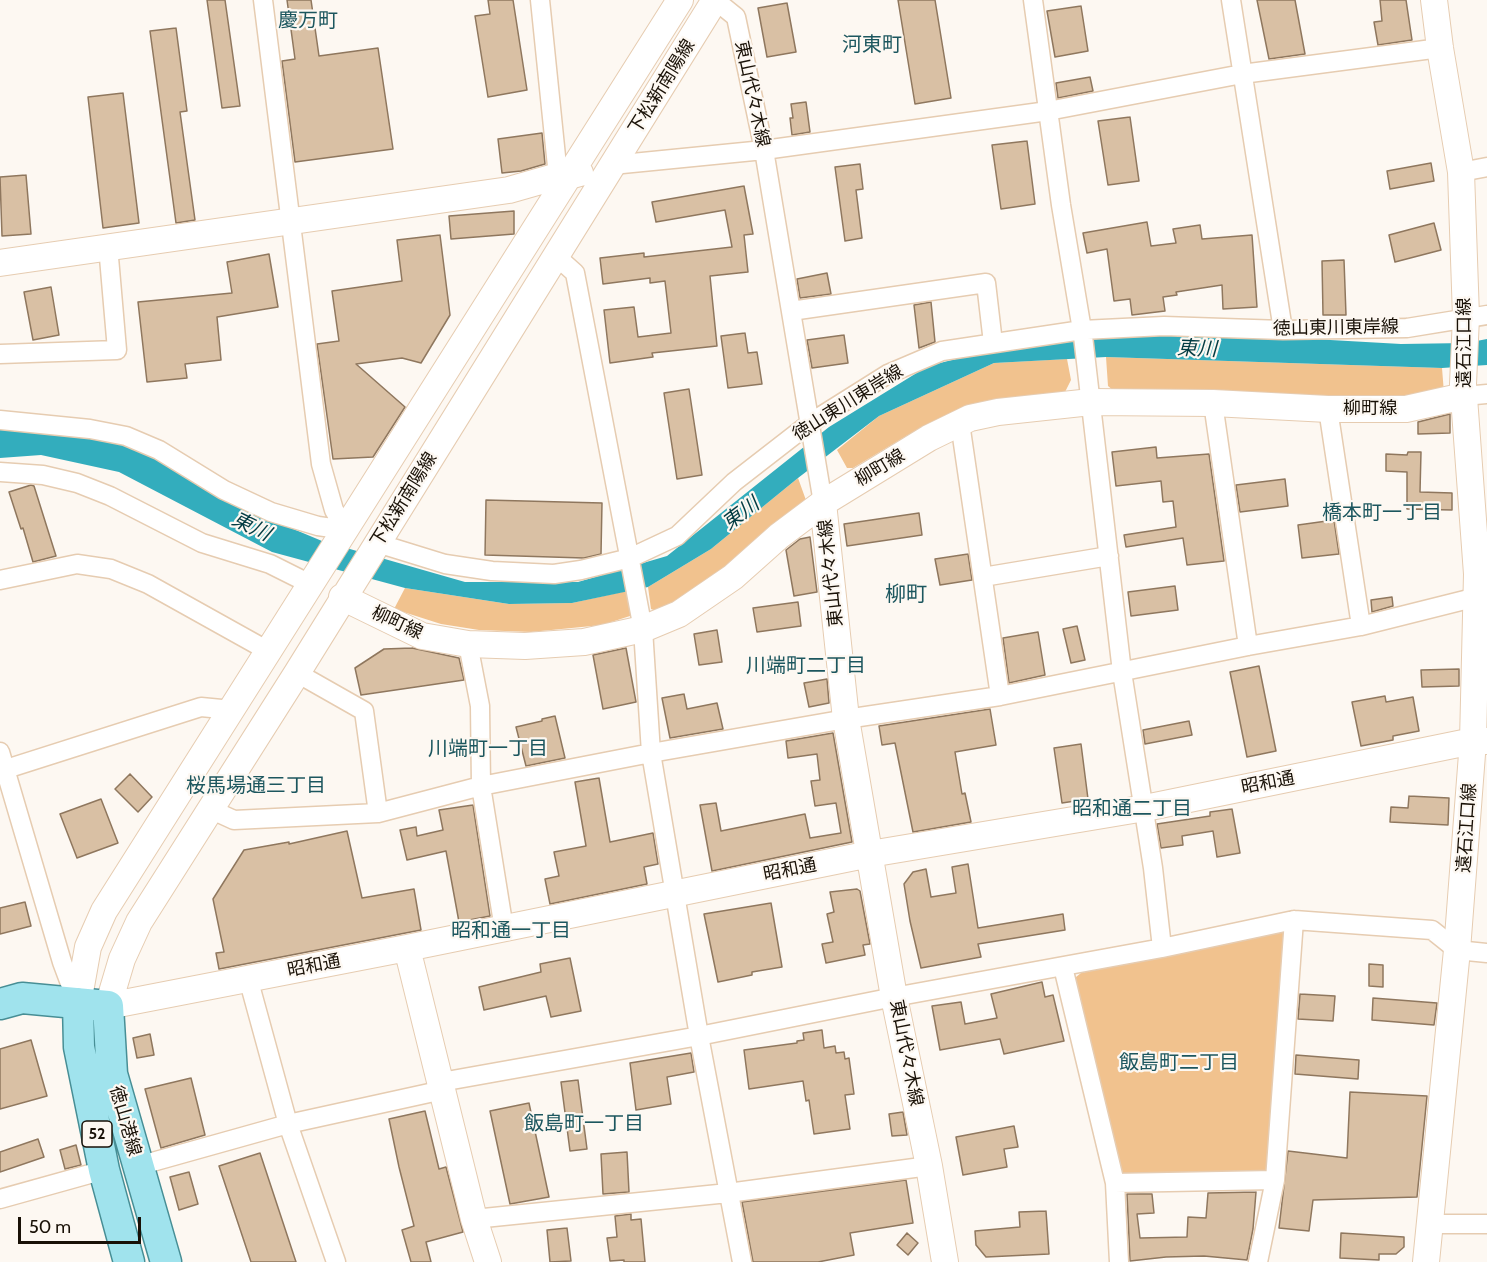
<!DOCTYPE html>
<meta charset="utf-8">
<style>
body{margin:0}
#map{position:relative;width:1487px;height:1262px;overflow:hidden;background:#fdf8f2;font-family:Cabin,sans-serif}
canvas{display:block}
.scale{position:absolute;left:18px;top:1217px;width:123px;height:27px;box-sizing:border-box;border:3px solid #191107;border-top:0;padding-left:8px;font-size:18px;line-height:21px;white-space:nowrap;color:#191107;-webkit-text-stroke:4px #fdf8f2;paint-order:stroke}
</style>
<div id="map">
<canvas width="1487" height="1262"></canvas>
<div class="scale">50 m</div>
</div>
<script>
const ctx = document.querySelector('canvas').getContext('2d');
ctx.lineJoin = 'round';
function fillPath(path, color) { ctx.fillStyle = color; ctx.fill(path, 'evenodd'); }
const shape = rows => new Path2D(rows.map(r => 'M' + r).join(''));
function trace(path, color, width, dash) { ctx.strokeStyle = color; ctx.lineWidth = width; ctx.lineCap = dash ? 'butt' : 'round'; ctx.setLineDash(dash || []); ctx.stroke(path); }
function write(font, color, halo, rows, align = 'center') {
  ctx.font = font + ' Cabin,"Noto Sans JP",sans-serif'; ctx.lineWidth = 4.5; ctx.setLineDash([]); ctx.textBaseline = 'middle'; ctx.strokeStyle = halo; ctx.fillStyle = color; for (const [text, x, y, turn = 0] of rows) {
    ctx.save(); ctx.translate(x, y); ctx.rotate((+turn || 0) * Math.PI / 180); ctx.textAlign = isNaN(turn) ? turn : align; if (halo) ctx.strokeText(text, 0, 0); ctx.fillText(text, 0, 0); ctx.restore();
  }
}
fillPath(shape([
 [1106,357,1442,368,1444,393,1430,397,1221,396,1114,391,1108,386],
 [1067,359,1071,380,1065,392,938,421,908,435,853,468,847,468,837,450,879,416,994,363],
 [798,478,807,503,723,574,659,612,651,609,648,587,711,549],
 [405,588,509,604,572,603,631,590,633,612,630,616,602,625,531,632,479,630,441,624,394,609],
 [1281,931,1285,933,1267,1172,1122,1176,1075,984,1076,977,1081,973]
]), '#f1c28e');
fillPath(shape([
 [1189,332,1401,344,1466,343,1487,339,1487,365,1442,368,1106,357,994,363,879,416,798,478,711,549,648,587,572,603,509,604,405,588,272,552,119,472,41,455,0,458,0,425,133,444,236,505,322,541,465,582,578,582,667,556,829,427,928,366,1008,346]
]), '#33adbd');
const building = shape([
 [207,0,225,0,240,106,222,108,207,0],
 [287,0,311,0,319,56,378,48,393,149,295,162,282,61,295,59,287,0],
 [488,0,513,0,527,90,488,97,475,16,490,14,488,0],
 [898,0,935,0,951,98,915,104,898,0],
 [1257,0,1295,0,1305,54,1269,59,1257,0],
 [1380,0,1406,0,1412,40,1378,45,1374,22,1382,21,1380,0],
 [787,3,796,52,767,57,758,8,787,3],
 [1081,6,1088,51,1055,57,1047,11,1081,6],
 [176,28,187,111,180,112,195,220,176,223,150,31,176,28],
 [1090,77,1093,91,1058,98,1056,83,1090,77],
 [123,93,139,223,103,228,88,97,123,93],
 [806,102,810,132,792,135,790,118,793,118,791,104,806,102],
 [1130,117,1139,181,1108,185,1098,121,1130,117],
 [542,133,545,164,521,171,502,173,498,139,542,133],
 [1027,141,1035,204,1001,209,992,145,1027,141],
 [1431,163,1434,181,1390,189,1387,171,1431,163],
 [860,164,863,189,856,190,862,238,845,241,835,167,860,164],
 [26,175,31,234,2,236,0,177,26,175],
 [744,186,753,234,744,235,748,272,710,276,717,346,652,353,653,357,610,363,604,310,634,307,638,337,671,333,665,281,650,283,650,278,603,284,600,258,644,253,644,257,732,247,725,210,656,222,652,202,744,186],
 [514,211,514,234,451,239,449,216,514,211],
 [1147,222,1151,246,1176,243,1173,229,1200,225,1202,239,1252,235,1257,307,1223,309,1222,285,1176,292,1177,295,1163,297,1165,311,1132,315,1130,299,1114,301,1107,249,1087,253,1083,233,1147,222],
 [1434,223,1441,250,1395,262,1389,235,1434,223],
 [440,235,450,315,421,363,402,358,356,364,405,407,373,457,333,459,317,344,339,341,332,291,402,281,397,240,440,235],
 [269,254,278,307,217,317,221,360,185,364,187,378,147,382,138,302,232,293,227,262,269,254],
 [1344,260,1346,315,1323,315,1322,261,1344,260],
 [827,273,831,294,800,298,797,279,827,273],
 [51,287,59,335,33,340,24,292,51,287],
 [931,302,935,342,919,348,914,305,931,302],
 [745,333,748,353,757,352,762,384,728,388,721,336,745,333],
 [844,335,848,363,812,368,807,340,844,335],
 [689,389,702,475,677,479,664,393,689,389],
 [1450,414,1450,433,1418,434,1418,422,1450,414],
 [1156,447,1157,458,1209,454,1224,561,1187,565,1183,538,1126,547,1124,535,1176,527,1173,501,1163,502,1161,481,1116,486,1112,452,1156,447],
 [1408,452,1421,452,1420,492,1452,493,1452,510,1407,509,1407,472,1386,471,1386,454,1407,455,1408,452],
 [1285,479,1288,506,1240,512,1236,485,1285,479],
 [31,485,34,486,56,556,33,562,23,528,21,529,9,492,31,485],
 [486,500,602,503,601,554,584,558,485,555,486,500],
 [919,513,922,535,847,546,844,524,919,513],
 [1334,520,1339,554,1302,558,1298,525,1334,520],
 [810,537,817,592,794,596,786,550,800,539,810,537],
 [968,554,972,580,940,585,935,559,968,554],
 [1175,586,1178,610,1131,616,1128,592,1175,586],
 [1392,597,1393,606,1372,612,1371,600,1392,597],
 [798,602,801,626,757,632,753,608,798,602],
 [1077,626,1085,660,1071,663,1063,629,1077,626],
 [717,630,722,662,699,665,694,634,717,630],
 [1038,632,1045,675,1009,683,1003,638,1038,632],
 [412,648,459,658,464,680,361,695,355,668,384,649,412,648],
 [626,648,636,702,603,709,593,655,626,648],
 [1259,666,1276,751,1247,757,1230,672,1259,666],
 [1459,669,1459,686,1422,687,1421,670,1459,669],
 [827,679,829,703,809,707,804,683,827,679],
 [684,694,687,709,717,703,723,729,670,738,662,698,684,694],
 [1385,696,1386,702,1413,697,1419,731,1393,736,1393,740,1361,746,1352,702,1385,696],
 [990,709,996,745,955,752,962,794,965,793,971,822,913,832,895,743,882,745,879,726,990,709],
 [555,716,565,758,526,766,516,727,542,721,542,719,555,716],
 [1189,721,1192,735,1145,744,1143,730,1189,721],
 [833,733,852,842,712,871,700,805,716,803,721,831,805,814,810,838,841,833,836,803,815,806,811,781,820,780,817,754,788,758,786,741,833,733],
 [1081,744,1088,799,1062,803,1054,748,1081,744],
 [130,774,152,797,138,812,115,789,130,774],
 [599,778,610,842,653,833,658,864,644,867,647,884,550,904,545,879,559,876,554,852,586,846,575,782,599,778],
 [1409,796,1449,798,1448,825,1390,822,1391,807,1408,808,1409,796],
 [101,799,118,843,77,858,60,814,101,799],
 [473,805,490,916,459,922,446,851,407,860,400,830,416,827,417,836,443,830,439,810,473,805],
 [1232,809,1240,853,1217,857,1213,831,1182,836,1183,845,1161,848,1157,824,1210,816,1210,812,1232,809],
 [347,831,362,898,414,889,421,930,219,969,216,953,224,952,213,899,244,850,289,842,289,844,347,831],
 [968,864,978,928,1063,914,1065,930,978,944,981,957,921,968,910,921,904,884,913,872,926,869,931,897,956,893,952,867,968,864],
 [857,889,860,891,870,944,863,945,865,955,826,963,822,944,833,942,827,914,834,912,830,892,857,889],
 [25,902,31,926,0,934,0,908,25,902],
 [771,903,782,967,752,972,752,975,718,982,704,914,771,903],
 [570,958,581,1011,551,1017,546,996,484,1010,479,987,541,972,540,964,570,958],
 [1369,964,1383,965,1383,987,1369,986,1369,964],
 [1042,982,1045,997,1053,995,1064,1041,1004,1054,1000,1039,940,1050,932,1006,961,1002,965,1024,997,1018,991,994,1042,982],
 [1300,994,1335,996,1333,1021,1298,1019,1300,994],
 [1373,998,1437,1003,1434,1025,1372,1020,1373,998],
 [822,1030,824,1048,835,1046,836,1053,844,1052,845,1059,849,1058,854,1094,845,1095,850,1129,814,1134,809,1100,806,1101,803,1081,749,1089,744,1050,797,1043,797,1041,804,1040,803,1033,822,1030],
 [150,1034,154,1055,137,1058,133,1038,150,1034],
 [31,1040,47,1096,0,1109,0,1049,31,1040],
 [691,1053,694,1072,667,1077,671,1104,636,1110,630,1063,691,1053],
 [1296,1055,1359,1060,1358,1079,1295,1074,1296,1055],
 [191,1078,205,1135,161,1148,145,1089,191,1078],
 [578,1080,587,1149,570,1151,561,1082,578,1080],
 [1350,1092,1427,1096,1417,1197,1313,1200,1309,1231,1279,1228,1288,1151,1347,1158,1350,1092],
 [529,1103,549,1197,510,1204,490,1111,529,1103],
 [425,1111,439,1169,446,1167,463,1232,426,1242,431,1262,411,1262,402,1230,414,1226,399,1167,389,1119,425,1111],
 [903,1112,907,1135,892,1136,889,1114,903,1112],
 [1014,1126,1018,1147,1004,1149,1007,1167,963,1175,956,1137,1014,1126],
 [38,1139,44,1157,0,1172,0,1152,38,1139],
 [76,1145,81,1165,65,1169,60,1150,76,1145],
 [627,1152,629,1192,603,1194,601,1154,627,1152],
 [260,1153,296,1262,251,1262,219,1166,260,1153],
 [189,1172,198,1204,179,1210,170,1177,189,1172],
 [906,1180,913,1223,850,1233,854,1255,818,1262,753,1262,742,1202,906,1180],
 [1256,1192,1253,1229,1247,1260,1204,1256,1166,1257,1130,1261,1127,1194,1152,1194,1154,1213,1137,1214,1140,1238,1187,1237,1188,1217,1206,1218,1208,1193,1256,1192],
 [1046,1211,1049,1254,986,1257,976,1245,975,1231,1020,1227,1019,1212,1046,1211],
 [631,1214,631,1220,641,1219,645,1262,624,1262,624,1260,610,1261,607,1238,617,1237,615,1216,631,1214],
 [567,1228,571,1261,550,1262,547,1230,567,1228],
 [907,1233,918,1243,908,1255,897,1245,907,1233],
 [1341,1233,1404,1237,1404,1247,1396,1254,1379,1254,1379,1260,1340,1258,1341,1233]
]);
fillPath(building, '#d9c0a4');
trace(building, '#8f775e', 1.5);
const street = shape([
 [263,0,321,464,334,510,346,530],
 [540,0,558,176],
 [715,0,736,17,764,150,823,503],
 [1033,0,1061,205,1083,336,1122,672,1153,868,1162,948],
 [1231,0,1283,330],
 [612,165,764,150,1048,111,1242,74,1440,48],
 [1461,172,1487,167],
 [556,256,575,273,643,629,651,753,699,1036,742,1262],
 [791,311,986,283,993,343],
 [0,354,117,350,108,246],
 [1464,396,1487,394],
 [1213,403,1248,646],
 [1328,409,1361,626],
 [0,420,90,429,126,436,159,450,224,490,271,512,318,526,346,530],
 [960,423,1000,696],
 [0,472,43,475,77,483,110,496,202,543,270,564,312,585],
 [377,543,445,564,492,571,554,574,581,570,630,558,677,536,734,482,810,423,888,374,942,351,1082,330,1164,326,1283,330,1407,328,1487,315],
 [983,577,1109,556],
 [0,580,77,564,111,569,148,584,270,652],
 [468,644,480,706,481,786,504,929],
 [297,673,364,711,378,813],
 [0,752,62,962,77,1002],
 [0,771,201,707,232,710],
 [210,809,234,820,378,813,481,786,651,753,846,719,1000,696,1248,646,1361,626,1485,595],
 [1063,967,1115,1183,1119,1262],
 [248,978,288,1124,336,1262],
 [441,1082,699,1036,894,997,1162,948,1294,920,1432,930,1457,950,1487,953],
 [138,1166,288,1124,443,1090],
 [1115,1183,1275,1180],
 [0,1199,104,1170],
 [474,1219,728,1193,929,1166],
 [1431,1224,1487,1224],
 [1258,1262,1275,1180,1294,920]
]);
const secondary = shape([
 [715,0,297,673,139,922,122,959,108,1006,407,948,870,854,1145,808,1473,741,1487,741],
 [0,263,509,190,558,176,569,176,580,173],
 [823,503,846,719,894,997,929,1166,945,1262],
 [342,597,422,636,468,644,525,646,584,642,643,629,679,614,733,577,779,536,823,503,929,438,970,418,998,412,1091,402,1213,403,1328,409,1406,409,1464,396],
 [407,948,474,1219,488,1262],
 [78,1003,88,947,104,911,680,0],
 [1426,1262,1457,950,1473,741,1477,574,1463,384,1466,317,1461,172,1440,48,1434,0]
]);
const primary = shape([
 [78,1003,79,1047,104,1170,129,1262],
 [0,1004,22,998,108,1006,112,1074,166,1262]
]);
trace(street, '#e6ccb1', 21);
trace(secondary, '#e6ccb1', 28);
trace(primary, '#478e95', 33);
trace(street, '#fff', 18);
trace(secondary, '#fff', 26);
trace(primary, '#a0e3ed', 30);
for (const [x, y, w] of [
 [97,1134,30]
]) { const box = new Path2D(); box.roundRect(x - w / 2, y - 13, w, 26, 4.5); ctx.fillStyle = '#fdf8f2'; ctx.fill(box); trace(box, '#191107', 1.5); }
write('bold 16px', '#191107', null, [
 ["52",97,1134]
]);
write('18px', '#191107', '#fdf8f2', [
 ["下松新南陽線",662,87,-58],
 ["東山代々木線",752,94,78],
 ["徳山東川東岸線",1336,328,-1],
 ["遠石江口線",1465,343,-90],
 ["徳山東川東岸線",848,403,-32],
 ["柳町線",1370,409],
 ["柳町線",880,468,-31],
 ["下松新南陽線",404,500,-58],
 ["東山代々木線",831,573,-96],
 ["柳町線",397,623,25],
 ["昭和通",1268,783,-11],
 ["遠石江口線",1467,828,-86],
 ["昭和通",790,870,-11],
 ["昭和通",314,966,-11],
 ["東山代々木線",906,1053,79],
 ["徳山港線",125,1121,74]
]);
write('20px', '#1c565e', '#fdf8f2', [
 ["慶万町",308,21],
 ["河東町",872,45],
 ["橋本町一丁目",1382,513],
 ["川端町二丁目",806,666],
 ["川端町一丁目",488,749],
 ["桜馬場通三丁目",256,786],
 ["昭和通二丁目",1132,809],
 ["昭和通一丁目",511,931],
 ["飯島町二丁目",1179,1063],
 ["飯島町一丁目",584,1124]
]);
write('italic 20px', '#033c43', '#fdf8f2', [
 ["東川",1197,349,2],
 ["東川",741,514,-37],
 ["東川",251,527,26]
]);
write('21px', '#1c565e', '#fdf8f2', [
 ["柳町",906,595]
]);
</script>
